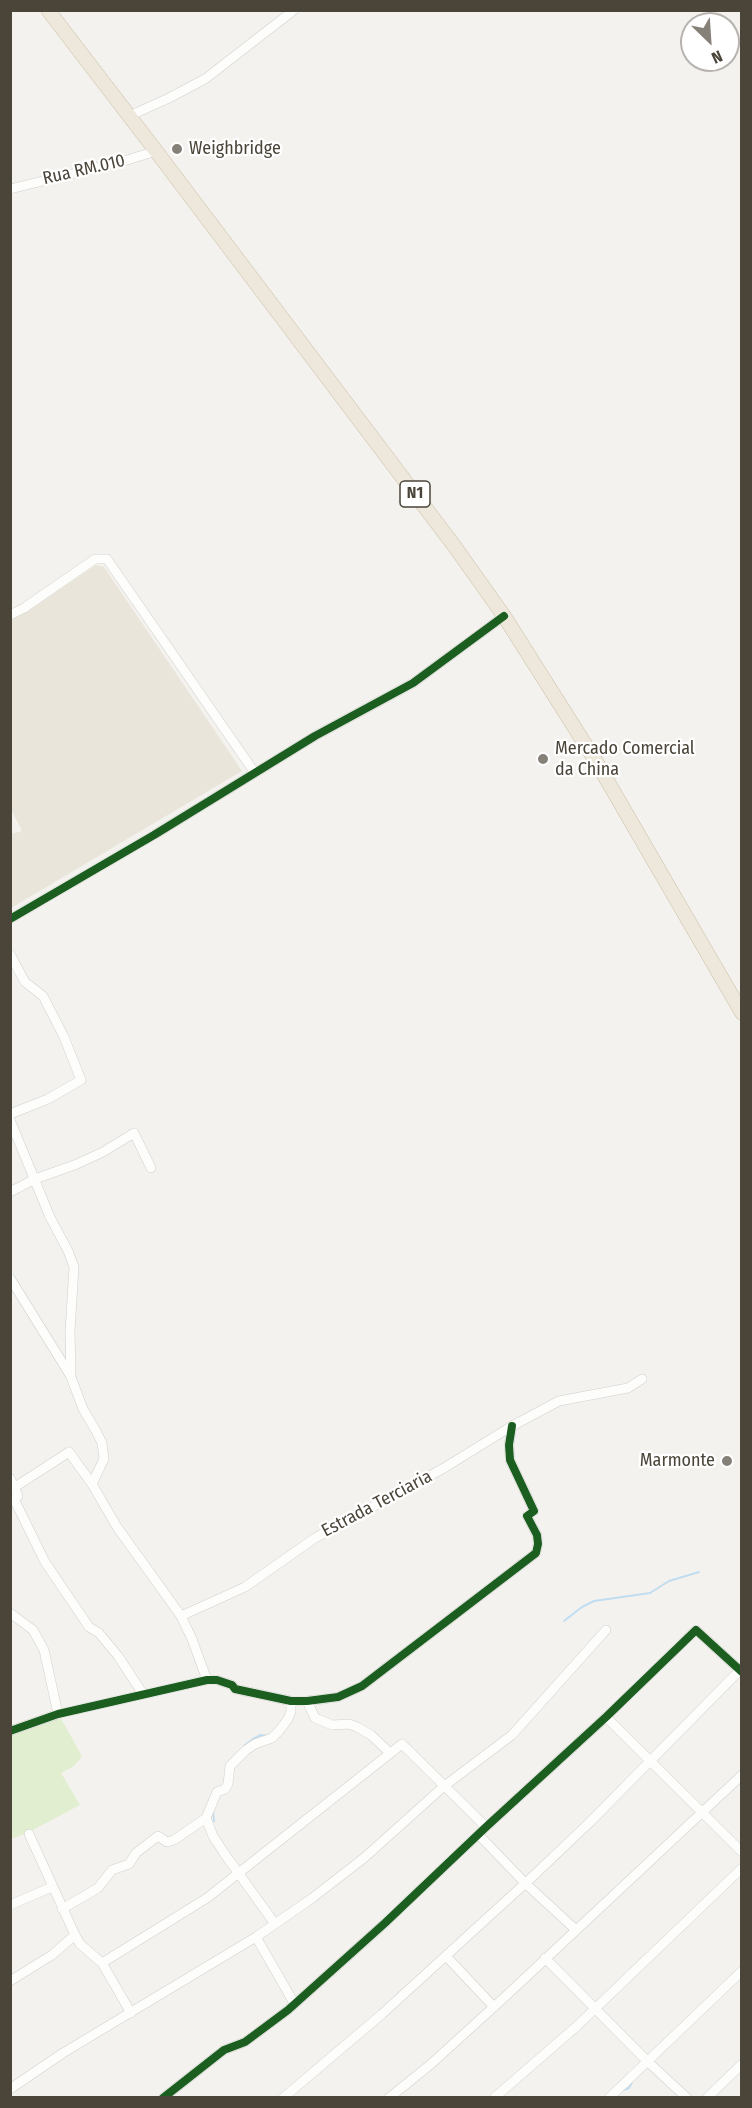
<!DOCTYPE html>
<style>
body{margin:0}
#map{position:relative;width:752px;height:2108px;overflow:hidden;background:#f4f2ee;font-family:"Fira Sans Condensed",sans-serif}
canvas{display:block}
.frame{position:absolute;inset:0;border:12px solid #4b4439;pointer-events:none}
.north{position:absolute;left:680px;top:12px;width:60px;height:60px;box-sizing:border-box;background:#fff;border:2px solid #b7b4b0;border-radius:50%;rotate:155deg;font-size:16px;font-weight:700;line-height:24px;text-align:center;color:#4b4439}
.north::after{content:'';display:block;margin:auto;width:21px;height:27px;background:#868178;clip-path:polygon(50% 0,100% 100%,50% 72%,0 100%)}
</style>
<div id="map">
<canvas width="752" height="2108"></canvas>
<div class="frame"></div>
<div class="north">N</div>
</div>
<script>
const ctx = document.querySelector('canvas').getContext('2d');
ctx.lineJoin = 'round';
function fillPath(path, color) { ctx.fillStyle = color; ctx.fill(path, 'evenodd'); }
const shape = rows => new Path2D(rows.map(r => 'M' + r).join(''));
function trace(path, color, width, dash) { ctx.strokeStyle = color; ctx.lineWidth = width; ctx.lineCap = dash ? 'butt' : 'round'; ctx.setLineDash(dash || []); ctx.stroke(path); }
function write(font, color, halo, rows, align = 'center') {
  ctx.font = font + ' "Fira Sans Condensed",sans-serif'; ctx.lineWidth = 4.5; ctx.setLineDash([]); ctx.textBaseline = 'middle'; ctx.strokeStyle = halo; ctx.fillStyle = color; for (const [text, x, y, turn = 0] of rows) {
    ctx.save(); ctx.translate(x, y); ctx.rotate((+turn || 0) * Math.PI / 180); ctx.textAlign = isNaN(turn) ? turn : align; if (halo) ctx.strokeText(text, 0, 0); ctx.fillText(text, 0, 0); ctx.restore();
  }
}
fillPath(shape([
 [96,565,104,567,242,771,11,908,11,834,22,831,11,809,11,620,28,611]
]), '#eae5da');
fillPath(shape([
 [59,1715,82,1756,74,1766,61,1773,80,1805,27,1833,11,1839,10,1731]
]), '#e1eecf');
trace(shape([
 [564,1621,582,1607,594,1601,650,1593,669,1581,699,1572],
 [244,1746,253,1739,261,1735,268,1736],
 [213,1812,214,1821],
 [621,2091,629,2088,632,2082]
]), '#c0ddf1', 2);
const minor = shape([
 [129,116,167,99,205,79,294,10],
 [10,189,124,161,156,151],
 [10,615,24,608,95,559,107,559,255,773],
 [10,919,154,835,315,736,413,683,504,616],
 [10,954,25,982,43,996,64,1037,81,1080,48,1099,10,1114],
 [10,1120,50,1217,68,1251,74,1267,70,1331,71,1377,83,1409,96,1431,102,1443,104,1459,92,1484],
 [10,1192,35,1179,77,1164,103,1152,134,1133,151,1168],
 [10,1278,70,1375],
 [10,1478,18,1496,14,1499,45,1562,89,1627,99,1633,118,1656,143,1694],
 [15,1487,69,1452,92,1484,117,1527,181,1616],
 [10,1613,33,1630,44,1650,58,1714],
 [207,1680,192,1639,181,1616,245,1587,315,1538,444,1468,512,1426,559,1401,628,1388,642,1379],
 [307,1701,315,1718,332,1725,349,1724,357,1727,371,1735,390,1753],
 [606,1717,742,1852],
 [10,1731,58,1714,207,1680,217,1680,232,1685,235,1689,291,1701,307,1701,338,1697,362,1686,536,1553,538,1544,537,1535,527,1516,534,1511,510,1460,509,1445,512,1426],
 [206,1818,217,1792,225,1789,228,1784,230,1766,246,1750,255,1744,272,1738,279,1731,288,1719,291,1711,291,1701],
 [29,1834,75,1935,80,1944,102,1963,131,2013],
 [478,1834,525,1883,576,1930],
 [10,1905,52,1887],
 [62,1909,98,1888,112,1870,129,1864,136,1853,158,1836,167,1842,174,1840,206,1818,213,1836,224,1853,275,1924],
 [256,1937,294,2003],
 [446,1956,494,2007],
 [545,1958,647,2061,687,2098],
 [102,1963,207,1898,402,1744,486,1827],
 [10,1981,52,1955,75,1935],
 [10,2089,63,2053,256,1937,311,1899,364,1858,443,1787,512,1735,606,1630],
 [163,2098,224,2050,245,2042,288,2010,385,1923,486,1827,606,1717,696,1630,742,1672],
 [283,2098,382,2014,530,1879,590,1822,740,1670],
 [389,2098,431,2064,508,1994,742,1775],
 [494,2098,577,2026,742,1868],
 [609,2098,742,1971],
 [707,2098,742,2064]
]);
const highway = shape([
 [48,10,156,151,455,547,504,616,597,763,742,1013]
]);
trace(minor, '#d2d0cb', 10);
trace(highway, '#ccbfa9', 15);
trace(minor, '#fdfdfc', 9);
trace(highway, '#ede8db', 14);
trace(shape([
 [10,919,154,835,315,736,413,683,504,616],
 [10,1731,58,1714,207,1680,217,1680,232,1685,235,1689,291,1701,307,1701,338,1697,362,1686,536,1553,538,1544,537,1535,527,1516,534,1511,510,1460,509,1445,512,1426],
 [163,2098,224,2050,245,2042,288,2010,385,1923,486,1827,606,1717,696,1630,742,1672]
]), '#1b5e20', 8);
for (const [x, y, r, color] of [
 [177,149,6,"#868178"],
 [543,759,6,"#868178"],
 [727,1461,6,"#868178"]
]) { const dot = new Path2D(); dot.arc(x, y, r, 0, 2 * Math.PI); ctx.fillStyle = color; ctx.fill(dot); trace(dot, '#fff', 2); }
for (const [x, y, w] of [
 [415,494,30]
]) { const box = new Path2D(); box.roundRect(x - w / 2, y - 13, w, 26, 4.5); ctx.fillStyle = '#fff'; ctx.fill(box); trace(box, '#4b4439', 1.5); }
write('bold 16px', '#4b4439', null, [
 ["N1",415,494]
]);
write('18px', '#4b4439', '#fff', [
 ["Weighbridge",189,149],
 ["Mercado Comercial",555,749],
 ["da China",555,770],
 ["Marmonte",715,1461,"right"]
], 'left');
write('18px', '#4b4439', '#fff', [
 ["Rua RM.010",84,170,-13],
 ["Estrada Terciaria",377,1504,-28]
]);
</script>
